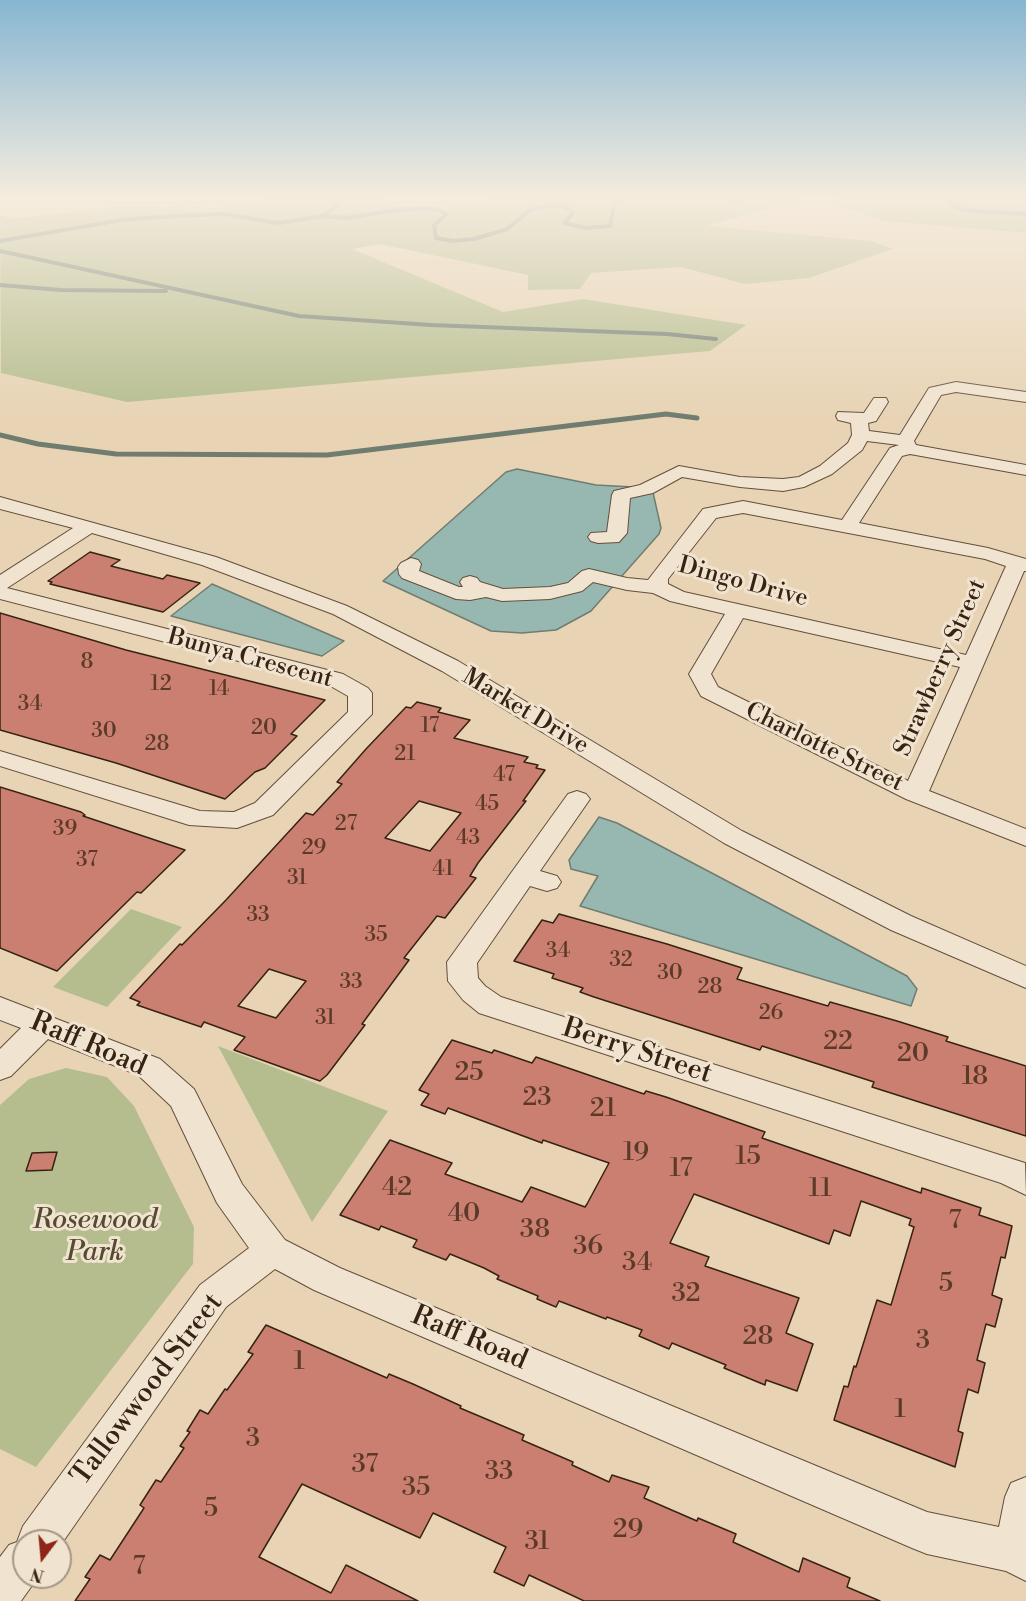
<!DOCTYPE html>
<style>
body{margin:0}
#map{position:relative;width:1026px;height:1601px;overflow:hidden;background:#e8d4b5;font-family:"Libre Bodoni",serif}
canvas{display:block}
.north{position:absolute;left:12px;top:1529px;width:60px;height:60px;box-sizing:border-box;background:#f0e3cf;border:2px solid #a69684;border-radius:50%;rotate:196deg;font-size:16px;font-weight:700;line-height:24px;text-align:center;color:#372313}
.north::after{content:'';display:block;margin:auto;width:21px;height:27px;background:#8f2418;clip-path:polygon(50% 0,100% 100%,50% 72%,0 100%)}
</style>
<div id="map">
<canvas width="1026" height="1601"></canvas>
<div class="north">N</div>
</div>
<script>
const ctx = document.querySelector('canvas').getContext('2d');
ctx.lineJoin = 'round';
function fillPath(path, color) { ctx.fillStyle = color; ctx.fill(path, 'evenodd'); }
const shape = rows => new Path2D(rows.map(r => 'M' + r).join(''));
function trace(path, color, width, dash) { ctx.strokeStyle = color; ctx.lineWidth = width; ctx.lineCap = dash ? 'butt' : 'round'; ctx.setLineDash(dash || []); ctx.stroke(path); }
function write(font, color, halo, rows, align = 'center') {
  ctx.font = font + ' "Libre Bodoni",serif'; ctx.lineWidth = 6; ctx.setLineDash([]); ctx.textBaseline = 'middle'; ctx.strokeStyle = halo; ctx.fillStyle = color; for (const [text, x, y, turn = 0] of rows) {
    ctx.save(); ctx.translate(x, y); ctx.rotate((+turn || 0) * Math.PI / 180); ctx.textAlign = isNaN(turn) ? turn : align; if (halo) ctx.strokeText(text, 0, 0); ctx.fillText(text, 0, 0); ctx.restore();
  }
}
fillPath(shape([
 [295,195,382,195,386,206,444,208,480,199,535,195,806,195,794,201,707,226,871,241,893,249,809,278,745,284,681,267,591,273,580,289,528,290,528,275,380,244,352,249,503,312,583,299,746,325,710,351,127,402,1,373,0,215,11,219,119,206,223,208,239,201],
 [838,195,1026,195,1026,204,1023,205,1022,210,1026,210,1026,233,885,221,831,203],
 [131,909,182,927,107,1007,53,987],
 [218,1046,388,1111,312,1222],
 [66,1068,107,1077,134,1106,194,1227,193,1264,36,1467,0,1449,0,1105,29,1079]
]), '#b5bd8e');
const water = shape([
 [517,469,596,485,652,488,661,528,659,534,591,611,556,630,522,633,491,631,383,581,506,472,517,469],
 [212,584,344,641,322,656,171,616,212,584],
 [599,817,617,823,907,976,917,989,911,1006,580,906,598,876,571,869,569,860,599,817]
]);
fillPath(water, '#97b8b0');
trace(water, '#717c71', 1.5);
trace(shape([
 [697,195,740,199,763,195],
 [943,195,953,206,965,210,1026,214],
 [323,216,346,218,389,211,424,208,439,210,447,214,434,225,436,238,453,241,474,239,507,229,530,210,550,205,563,206,573,212,565,223,585,228,610,226,614,204,623,195],
 [0,241,121,220,175,216,224,214,278,223,323,216,342,201,345,195],
 [0,251,299,316,431,325,667,334,716,339],
 [0,285,61,290,166,291]
]), '#717c71', 4);
trace(shape([
 [0,435,38,444,116,454,327,455,666,414,697,418]
]), '#717c71', 5);
const building = shape([
 [90,552,120,560,111,566,163,579,167,575,200,583,163,612,50,584,52,582,48,581,90,552],
 [0,613,126,650,325,700,291,734,297,736,265,768,255,772,225,799,116,763,0,730,0,613],
 [417,702,441,708,438,712,470,720,454,738,528,757,524,762,538,765,536,768,545,770,523,801,526,801,478,863,470,876,476,878,445,918,437,916,404,958,409,960,362,1024,365,1025,327,1075,320,1081,234,1050,245,1037,204,1022,201,1027,137,1005,140,1002,130,998,180,944,182,945,226,900,306,813,313,815,342,784,337,782,366,749,406,707,411,708,417,702],
 [419,801,461,813,430,851,385,838,419,801],
 [269,969,306,981,276,1018,238,1006,269,969],
 [0,787,81,812,85,815,83,816,185,850,141,893,137,892,57,971,0,948,0,787],
 [559,914,667,944,742,968,737,979,828,1006,830,1002,897,1021,948,1037,946,1041,1026,1066,1026,1136,872,1087,874,1082,762,1046,760,1050,594,997,580,992,583,988,552,978,554,974,514,961,542,920,553,923,559,914],
 [452,1040,492,1053,494,1050,532,1063,536,1057,644,1094,646,1091,666,1097,765,1132,762,1138,921,1193,922,1188,981,1208,979,1215,1012,1226,1005,1258,1001,1257,992,1295,1002,1299,995,1327,986,1324,977,1360,985,1363,978,1393,968,1389,958,1431,963,1433,955,1467,834,1420,844,1386,848,1387,854,1366,856,1367,877,1300,891,1305,914,1227,909,1225,911,1219,861,1201,850,1236,834,1230,829,1244,694,1194,670,1243,709,1257,705,1266,799,1298,786,1333,813,1344,797,1391,766,1380,765,1385,724,1368,726,1365,672,1343,669,1349,639,1336,642,1330,607,1317,606,1319,559,1301,556,1307,537,1299,538,1296,497,1279,499,1276,484,1268,450,1254,446,1260,413,1247,417,1240,381,1226,379,1230,340,1215,390,1140,452,1163,445,1174,522,1202,531,1187,585,1207,587,1204,609,1163,543,1140,542,1143,448,1108,445,1114,421,1105,429,1094,419,1090,452,1040],
 [57,1152,52,1170,26,1171,32,1153,57,1152],
 [266,1325,387,1378,389,1374,413,1384,461,1406,460,1408,524,1435,522,1440,573,1462,572,1465,609,1482,612,1475,649,1487,644,1498,697,1521,698,1518,736,1534,733,1542,799,1572,803,1558,850,1578,847,1587,880,1601,584,1601,529,1575,524,1586,494,1572,506,1547,433,1513,420,1538,302,1484,259,1557,331,1593,346,1565,418,1601,75,1601,90,1579,85,1577,100,1555,110,1560,144,1508,140,1505,156,1480,161,1482,184,1448,180,1446,190,1432,187,1431,200,1410,208,1414,225,1389,227,1390,253,1354,248,1352,266,1325]
]);
fillPath(building, '#cb7f70');
trace(building, '#372313', 1.5);
const minor = shape([
 [956,382,1026,392,1026,402,956,392,941,395,914,441,916,445,1026,465,1026,475,910,454,902,456,859,523,988,548,1026,559,1026,571,1024,571,929,791,1026,829,1026,846,906,799,701,696,689,674,725,614,670,601,653,593,627,590,593,582,582,591,550,599,502,601,486,597,470,600,456,599,402,578,399,574,398,567,401,563,411,558,418,560,421,564,419,571,459,587,463,587,460,582,463,578,470,576,477,578,480,582,503,589,550,587,568,583,582,571,589,569,627,578,648,580,703,509,743,501,842,520,890,448,899,445,867,441,862,450,832,474,804,487,783,491,740,487,682,477,653,493,630,498,627,533,619,542,598,543,591,541,588,537,591,533,607,532,612,495,614,491,640,485,679,466,740,477,783,479,799,477,820,466,848,443,852,435,851,423,838,420,836,416,838,412,864,413,874,398,886,398,888,402,876,421,868,423,869,431,900,435,929,388,956,382],
 [743,513,985,559,1006,566,966,655,684,592,668,584,668,579,716,518,743,513],
 [743,618,960,667,908,781,718,687,711,674,743,618],
 [0,497,216,557,347,606,458,661,742,831,911,916,1026,966,1026,988,891,930,724,843,442,671,333,614,202,565,92,533,7,588,343,674,368,688,372,693,372,714,273,815,237,828,189,825,0,766,0,751,200,811,234,812,255,803,348,712,348,696,327,684,0,599,0,575,73,528,0,509,0,497],
 [577,791,586,794,590,799,540,871,557,876,561,882,557,888,547,891,530,886,477,963,478,978,485,986,501,997,1025,1163,1026,1195,1001,1183,479,1013,463,1000,448,981,447,962,568,794,577,791],
 [0,997,160,1059,194,1089,242,1184,285,1240,340,1268,927,1512,999,1527,1005,1497,1011,1483,1026,1477,1026,1581,1006,1571,927,1554,912,1548,314,1290,275,1269,226,1307,60,1546,60,1541,24,1541,24,1577,38,1577,21,1601,0,1601,0,1557,9,1545,17,1542,23,1526,200,1285,249,1248,217,1203,171,1106,138,1075,48,1039,11,1076,0,1080,0,1049,21,1028,0,1020,0,997]
]);
trace(minor, '#634f3c', 2);
fillPath(minor, '#f0e3cf');
const sky = ctx.createLinearGradient(0, 0, 0, 419);
sky.addColorStop(0, '#87b6d2');
sky.addColorStop(0.47, '#f5ecde');
sky.addColorStop(1, '#f5ecde00');
ctx.fillStyle = sky;
ctx.fillRect(0, 0, 1026, 419);
write('21px', '#5c3a2a', null, [
 ["8",87,663],
 ["12",161,685],
 ["14",219,690],
 ["34",30,705],
 ["17",430,727],
 ["20",264,729],
 ["30",104,732],
 ["28",157,745],
 ["21",405,755],
 ["47",504,776],
 ["45",487,805],
 ["27",346,825],
 ["39",65,830],
 ["43",468,839],
 ["29",314,849],
 ["37",87,861],
 ["41",443,870],
 ["31",297,879],
 ["33",258,916],
 ["35",376,936],
 ["34",558,952],
 ["32",621,961],
 ["30",670,974],
 ["33",351,983],
 ["28",710,988],
 ["26",771,1014],
 ["31",325,1019]
]);
write('24px', '#372313', '#f0e3cf', [
 ["Dingo Drive",743,583,15],
 ["Bunya Crescent",250,659,15],
 ["Strawberry Street",941,668,-66],
 ["Market Drive",525,712,31],
 ["Charlotte Street",824,748,26]
]);
write('26px', '#5c3a2a', null, [
 ["22",838,1043],
 ["20",913,1055],
 ["25",469,1074],
 ["18",975,1078],
 ["23",537,1099],
 ["21",603,1110],
 ["19",636,1154],
 ["15",748,1158],
 ["17",681,1170],
 ["42",397,1189],
 ["11",820,1190],
 ["40",464,1215],
 ["7",955,1222],
 ["38",535,1231],
 ["36",588,1248],
 ["34",637,1264],
 ["5",946,1285],
 ["32",686,1295],
 ["28",758,1338],
 ["3",923,1342],
 ["1",299,1363],
 ["1",900,1411],
 ["3",253,1440],
 ["37",365,1466],
 ["33",499,1473],
 ["35",416,1489],
 ["5",211,1510],
 ["29",628,1531],
 ["31",537,1543],
 ["7",139,1568]
]);
write('28px', '#372313', '#f0e3cf', [
 ["Raff Road",88,1045,23],
 ["Berry Street",637,1052,18],
 ["Raff Road",469,1339,23],
 ["Tallowwood Street",148,1390,-53]
]);
write('italic 28px', '#564a32', '#f0e3cf', [
 ["Rosewood",95,1221],
 ["Park",95,1253]
]);
</script>
